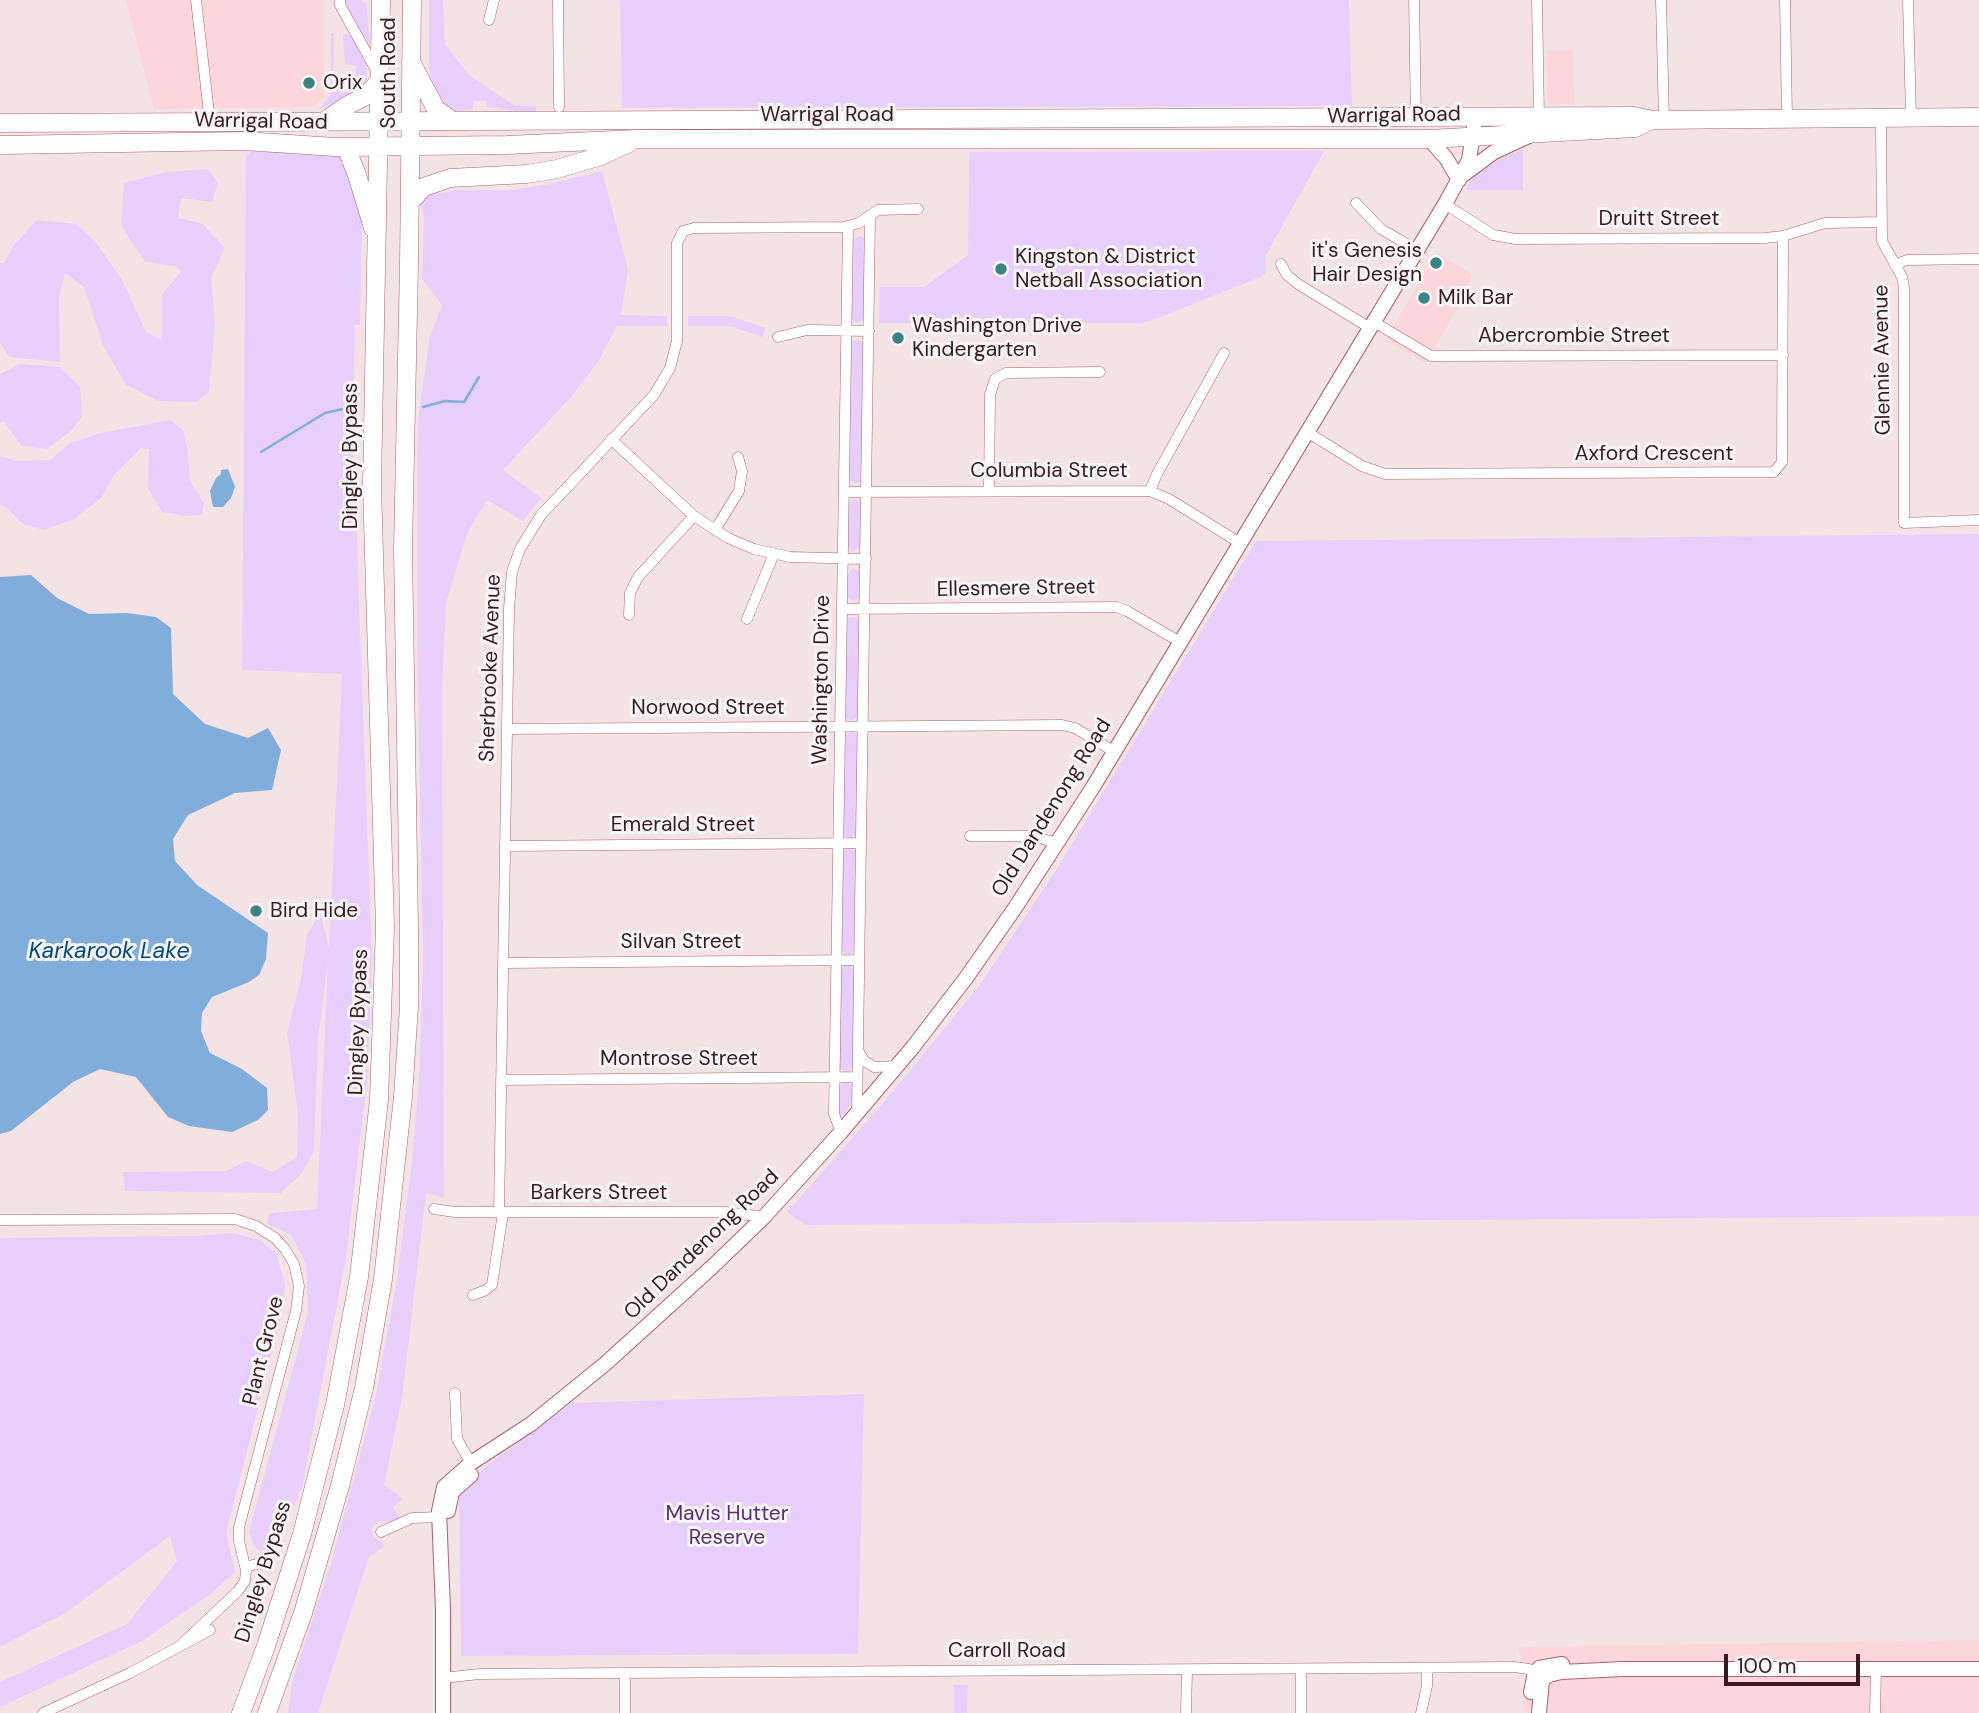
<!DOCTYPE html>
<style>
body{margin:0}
#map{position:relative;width:1979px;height:1713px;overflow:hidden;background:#f4e3e5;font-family:"DM Sans",sans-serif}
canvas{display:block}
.scale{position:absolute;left:1724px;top:1654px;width:136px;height:32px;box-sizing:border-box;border:4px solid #381a1f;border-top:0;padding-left:9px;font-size:21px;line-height:24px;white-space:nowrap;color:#381a1f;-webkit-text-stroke:5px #f5f5f5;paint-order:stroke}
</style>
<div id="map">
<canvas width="1979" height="1713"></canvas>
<div class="scale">100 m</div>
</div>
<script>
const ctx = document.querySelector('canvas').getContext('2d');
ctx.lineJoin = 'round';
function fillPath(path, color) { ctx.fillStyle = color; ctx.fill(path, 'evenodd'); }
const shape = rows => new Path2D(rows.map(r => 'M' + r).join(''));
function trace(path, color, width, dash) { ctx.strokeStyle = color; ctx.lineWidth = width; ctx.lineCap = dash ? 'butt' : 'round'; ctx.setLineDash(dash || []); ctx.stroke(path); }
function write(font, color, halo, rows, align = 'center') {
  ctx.font = font + ' "DM Sans",sans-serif'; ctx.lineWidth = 6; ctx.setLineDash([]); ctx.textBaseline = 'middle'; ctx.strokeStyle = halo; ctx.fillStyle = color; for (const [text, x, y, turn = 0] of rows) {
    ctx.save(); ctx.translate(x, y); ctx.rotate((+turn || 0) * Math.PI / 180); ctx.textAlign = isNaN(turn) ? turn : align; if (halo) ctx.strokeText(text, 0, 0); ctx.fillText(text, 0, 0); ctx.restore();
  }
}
fillPath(shape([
 [126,0,324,0,324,96,314,107,154,109],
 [1573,50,1574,104,1548,104,1547,51],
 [1437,253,1472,274,1466,293,1426,363,1385,340],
 [1979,1640,1979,1713,1524,1713,1525,1676,1518,1647]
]), '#fbd6da');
fillPath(shape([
 [345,0,363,0,367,5,370,47,346,7],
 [429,0,443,0,445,44,469,75,514,105,536,106,536,114,487,107,486,101,473,101,473,108,459,111,445,110,432,85,429,68],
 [620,0,1349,0,1352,106,622,108],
 [331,33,334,33,333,82,341,83,343,78,356,78,356,66,345,64,343,35,346,34,351,35,366,64,367,81,353,97,320,108,331,94],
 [1523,150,1523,190,1465,190,1476,174,1503,156],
 [250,151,338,155,343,158,362,210,360,325,355,325,353,433,372,959,367,1082,346,1257,302,1488,280,1537,262,1553,254,1546,249,1532,308,1312,306,1264,291,1235,266,1223,270,1213,317,1209,328,963,318,1039,314,1151,301,1174,281,1193,125,1191,123,1172,226,1171,246,1161,273,1172,297,1157,298,1114,287,1033,301,979,307,935,320,912,329,947,342,674,242,670,246,157],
 [1324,151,1265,257,1266,275,1153,320,1142,323,879,323,880,287,924,287,968,255,969,152],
 [208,169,218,183,212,202,181,198,178,218,203,224,225,248,211,278,215,324,209,391,197,402,158,401,125,384,103,345,84,287,65,273,59,298,60,362,9,357,0,343,0,263,4,263,14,245,37,220,76,224,97,244,121,278,146,332,162,340,162,295,181,271,175,266,145,262,121,226,124,183,166,172],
 [602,171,628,269,621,315,667,316,667,326,617,326,598,362,571,397,503,470,541,498,523,521,487,500,468,532,446,603,442,689,444,1198,426,1193,402,1398,384,1485,403,1499,393,1507,400,1519,394,1522,379,1521,372,1528,374,1538,383,1543,385,1546,369,1557,318,1713,288,1713,292,1682,332,1560,376,1394,397,1279,412,1161,419,1081,423,962,417,628,417,461,419,412,430,336,442,305,422,279,424,218,421,203,425,193,434,187,438,194,455,190,512,190,549,184],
 [859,236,865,238,866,241,865,319,857,323,852,320,851,316,852,241],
 [688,316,730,316,765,328,763,337,729,326,688,326],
 [858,339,864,344,863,478,859,483,854,483,849,478,851,347,852,342],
 [21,364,59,367,80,387,82,417,71,431,47,449,22,446,3,421,0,423,0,374],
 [170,420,183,430,187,447,190,481,204,503,202,515,187,516,162,512,148,488,149,449,141,448,115,474,102,497,75,519,44,530,23,524,7,508,0,505,0,456,17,461,50,460,70,443,101,433],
 [856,499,862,504,861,547,853,551,848,546,848,505,852,500],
 [1979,534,1979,1216,806,1225,787,1212,883,1103,980,985,1056,870,1256,541],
 [853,568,861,572,860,597,855,601,849,599,847,594,847,574],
 [855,617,860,621,858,717,851,721,846,718,845,714,846,623,849,618],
 [853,731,859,737,857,834,851,838,846,837,843,832,845,738,848,733],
 [851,848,857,854,855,949,849,955,842,951,843,854,846,849],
 [849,965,855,970,853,1067,850,1071,845,1072,839,1067,841,972,844,966],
 [847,1082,853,1087,852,1101,844,1115,840,1115,839,1088,842,1083],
 [232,1233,260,1240,276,1253,285,1284,282,1314,226,1533,235,1572,212,1593,142,1641,0,1707,0,1682,127,1624,177,1561,170,1536,67,1612,0,1647,0,1238,194,1236],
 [864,1394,858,1654,461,1656,459,1487,570,1403],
 [954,1685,968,1685,967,1713,954,1713]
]), '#e8cffb');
fillPath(shape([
 [228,469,235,487,231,498,223,507,213,507,210,491,216,478,221,474,221,470],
 [31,575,57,598,89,614,127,613,156,617,171,628,173,694,205,724,248,738,268,728,281,750,272,790,235,793,188,815,173,839,175,861,197,885,268,933,266,959,259,975,249,982,212,997,202,1013,201,1031,210,1053,242,1069,267,1088,268,1110,258,1120,232,1132,189,1126,168,1117,136,1077,100,1069,73,1082,11,1131,0,1134,0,577]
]), '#81addb');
trace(shape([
 [423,407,445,401,464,402,479,377],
 [261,452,325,413,352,407]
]), '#81addb', 2.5);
const street = shape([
 [196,0,210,122],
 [340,0,340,5,376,70],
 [558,0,559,107],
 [1414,0,1416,117],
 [1537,0,1539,117],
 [1661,0,1664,120],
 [1785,0,1787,118],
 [1908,0,1911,117],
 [489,20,494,0],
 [1881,117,1882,241,1902,277,1904,287,1904,523,1979,520],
 [1356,203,1381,229,1417,250],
 [1445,204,1493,235,1516,239,1765,238,1783,236,1825,223,1881,222],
 [1281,264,1287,275,1298,284,1370,328],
 [1895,265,1907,260,1979,259],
 [1374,322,1431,356,1783,355],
 [778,337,807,330,869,331],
 [1307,432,1362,466,1385,474,1774,472,1782,462,1783,236],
 [611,439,694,516,728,538,754,549,790,557,866,559],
 [989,491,990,395,995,379,1006,373,1100,372],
 [1150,491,1157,474,1224,353],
 [844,492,1150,491,1169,499,1240,543],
 [715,530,739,491,742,471,738,457],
 [843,609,1117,607,1127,611,1180,642],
 [629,615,630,593,638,577,694,516],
 [747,619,774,554],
 [507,729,1062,725,1075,728,1113,751],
 [970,836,1033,836,1057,843],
 [505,846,861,843],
 [504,963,859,960],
 [859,1052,864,1061,874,1067,897,1066],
 [501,1080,857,1077],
 [857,1114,870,215],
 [841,1132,834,1114,848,227],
 [434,1209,455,1212,725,1212,764,1217],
 [499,1213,509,609,512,572,520,549,541,515,654,395,670,368,677,341,677,243,683,231,694,228,844,227,859,223,878,210,918,209],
 [0,1220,235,1219,256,1226,275,1238,285,1249,294,1264,299,1286,296,1311,239,1527,239,1541,246,1570,245,1581,238,1591,182,1644],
 [473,1295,486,1290,492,1285,503,1213],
 [455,1393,457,1439,471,1463],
 [381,1532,412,1518,439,1517],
 [246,1567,260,1563],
 [443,1678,479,1674,1514,1667,1529,1669,1539,1677],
 [43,1713,130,1673,210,1630],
 [625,1713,625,1673],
 [1186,1713,1187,1671],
 [1301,1713,1301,1669],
 [1421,1713,1427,1686,1427,1669],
 [1875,1713,1876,1669]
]);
const secondary = shape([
 [1429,139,1446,158,1459,180],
 [1463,175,1494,152,1529,136],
 [448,1511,452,1492,471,1475],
 [1531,1692,1535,1673,1539,1668,1562,1664],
 [443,1713,443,1610,439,1511,444,1487,471,1463,531,1424,605,1364,712,1267,764,1217,841,1132,913,1047,966,978,1015,908,1093,787,1445,204,1469,160,1474,127],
 [1539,1713,1542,1680,1549,1675,1561,1672,1623,1669,1979,1669]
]);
const highway = shape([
 [411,62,436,109,451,120],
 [326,120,346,106,366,96,380,80],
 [0,123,1634,116,1652,120,1979,117],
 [0,145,244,141,335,147,411,146,507,145,637,139,1429,139,1635,128,1652,120],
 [346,147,357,175,373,228],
 [411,201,424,187,450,178,527,174,557,169,601,156,631,142],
 [241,1713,266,1646,302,1534,335,1405,359,1277,379,1100,385,927,372,486,381,0],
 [267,1713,303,1613,340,1486,364,1388,383,1279,403,1097,409,1006,409,928,403,548,409,265,412,0]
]);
trace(street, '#aa616d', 11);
trace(secondary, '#aa616d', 16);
trace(highway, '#aa616d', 19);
trace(street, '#fff', 10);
trace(secondary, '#fff', 14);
trace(highway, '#fff', 18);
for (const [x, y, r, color] of [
 [309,83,7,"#3c8380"],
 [1436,263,7,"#3c8380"],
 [1001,269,7,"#3c8380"],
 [1424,298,7,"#3c8380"],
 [898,338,7,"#3c8380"],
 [256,911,7,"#3c8380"]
]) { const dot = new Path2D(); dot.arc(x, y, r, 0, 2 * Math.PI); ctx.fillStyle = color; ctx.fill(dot); trace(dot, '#f5f5f5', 2.5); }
write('21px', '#381a1f', '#f5f5f5', [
 ["South Road",389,73,-90],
 ["Warrigal Road",827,115],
 ["Warrigal Road",1394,116,-1],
 ["Warrigal Road",261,122,1],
 ["Druitt Street",1659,219],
 ["Abercrombie Street",1574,336],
 ["Glennie Avenue",1883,360,-91],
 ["Axford Crescent",1654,454],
 ["Dingley Bypass",351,456,-90],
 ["Columbia Street",1049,471],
 ["Ellesmere Street",1016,589,-1],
 ["Sherbrooke Avenue",491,668,-88],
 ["Washington Drive",822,680,-89],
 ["Norwood Street",708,708],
 ["Old Dandenong Road",1052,808,-58],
 ["Emerald Street",683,825],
 ["Silvan Street",681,942],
 ["Dingley Bypass",359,1022,-88],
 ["Montrose Street",679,1059],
 ["Barkers Street",599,1193],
 ["Old Dandenong Road",702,1245,-44],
 ["Plant Grove",264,1351,-76],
 ["Dingley Bypass",264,1572,-73],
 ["Carroll Road",1007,1651]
]);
write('21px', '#381a1f', '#f5f5f5', [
 ["Orix",323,83],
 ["it's Genesis",1422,251,"right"],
 ["Hair Design",1422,275,"right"],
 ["Kingston & District",1015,257],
 ["Netball Association",1015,281],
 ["Milk Bar",1438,298],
 ["Washington Drive",912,326],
 ["Kindergarten",912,350],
 ["Bird Hide",270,911]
], 'left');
write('21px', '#572f70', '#f5f5f5', [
 ["Mavis Hutter",727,1514],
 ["Reserve",727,1538]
]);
write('italic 23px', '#014881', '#f5f5f5', [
 ["Karkarook Lake",109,952]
]);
</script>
